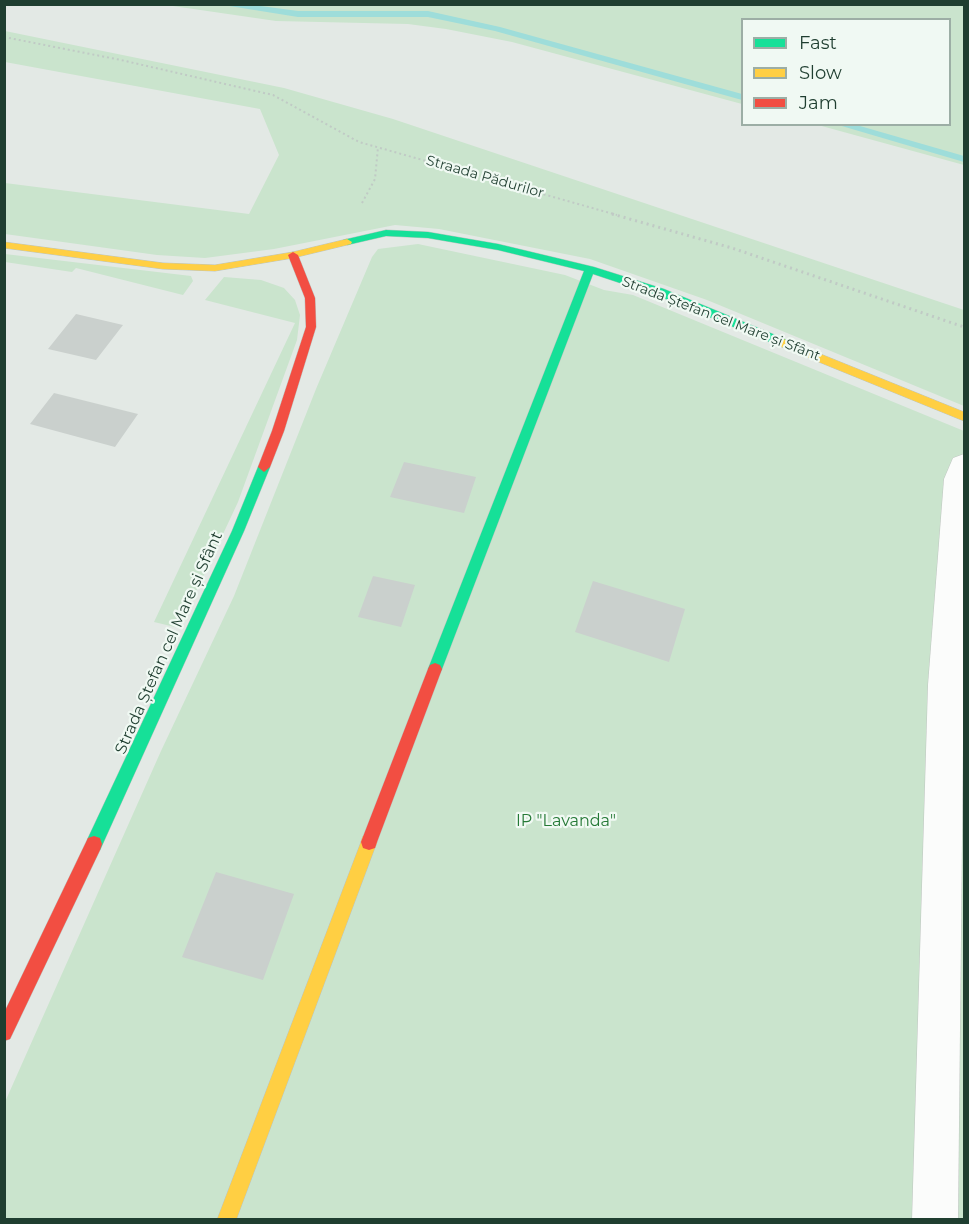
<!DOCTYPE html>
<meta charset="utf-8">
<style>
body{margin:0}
#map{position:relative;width:969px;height:1224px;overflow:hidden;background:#e3e9e5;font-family:Montserrat,sans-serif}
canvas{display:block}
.frame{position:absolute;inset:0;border:6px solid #1f3e30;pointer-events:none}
.legend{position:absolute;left:741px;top:18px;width:210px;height:108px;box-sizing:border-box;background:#f0f9f3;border:2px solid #9caea5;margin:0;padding:8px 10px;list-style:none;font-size:18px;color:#1f3e30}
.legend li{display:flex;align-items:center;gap:12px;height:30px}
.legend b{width:30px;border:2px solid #9caea5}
</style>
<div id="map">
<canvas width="969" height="1224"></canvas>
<div class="frame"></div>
<ul class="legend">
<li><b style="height:8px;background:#16e098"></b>Fast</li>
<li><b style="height:8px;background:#ffcf43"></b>Slow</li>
<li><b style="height:8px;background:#f24e42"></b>Jam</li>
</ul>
</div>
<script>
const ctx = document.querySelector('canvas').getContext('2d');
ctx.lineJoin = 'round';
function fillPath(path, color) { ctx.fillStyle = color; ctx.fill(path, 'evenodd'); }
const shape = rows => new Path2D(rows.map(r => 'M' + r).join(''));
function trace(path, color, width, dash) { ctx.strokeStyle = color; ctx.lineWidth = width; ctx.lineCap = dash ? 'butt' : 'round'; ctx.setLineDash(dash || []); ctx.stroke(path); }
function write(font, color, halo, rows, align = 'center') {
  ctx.font = font + ' Montserrat,sans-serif'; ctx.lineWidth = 4.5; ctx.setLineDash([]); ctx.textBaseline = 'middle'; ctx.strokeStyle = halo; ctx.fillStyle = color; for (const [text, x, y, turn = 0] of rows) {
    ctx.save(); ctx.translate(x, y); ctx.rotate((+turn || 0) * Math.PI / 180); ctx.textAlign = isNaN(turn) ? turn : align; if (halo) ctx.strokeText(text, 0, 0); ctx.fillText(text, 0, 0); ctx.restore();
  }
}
fillPath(shape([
 [166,5,964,5,964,165,818,125,950,124,950,20,742,20,742,104,512,42,446,29,408,24,276,21],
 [5,31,284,88,393,119,964,310,964,406,707,300,590,259,439,229,395,225,274,249,205,258,157,255,5,234,5,183,249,214,279,155,260,109,5,62],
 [418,244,565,275,604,290,633,295,964,431,964,1219,5,1220,5,1102,161,751,234,596,316,389,372,257,378,249],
 [5,254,191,276,193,281,183,295,76,268,72,272,5,262],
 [224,277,261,280,284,288,295,300,300,315,297,340,238,502,179,628,154,622,295,323,205,300]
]), '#cae4cd');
fillPath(shape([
 [217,4,246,4,298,11,428,11,500,27,742,94,742,100,495,31,428,17,298,17,217,4],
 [835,124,853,124,964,156,964,162,835,124]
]), '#9eddda');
fillPath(shape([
 [76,314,123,325,96,360,48,349],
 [54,393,138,414,115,447,30,424],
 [404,462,476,477,464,513,390,497],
 [373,576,415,585,401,627,358,617],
 [593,581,685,609,669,662,575,632],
 [216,872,294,894,263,980,182,957]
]), '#cad0cd');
const street = shape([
 [964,454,964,646,958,1220,912,1220,928,685,944,479,953,458,964,454]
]);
const fast = shape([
 [386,230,428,232,498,244,594,267,664,289,785,339,787,342,781,346,777,345,656,295,593,274,442,669,440,673,435,675,430,673,428,669,584,271,498,250,428,238,386,236,347,245,342,242,343,240,386,230],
 [264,462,270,467,244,531,100,850,94,852,88,850,86,844,88,838,232,531,258,467,264,462]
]);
const slow = shape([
 [347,239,352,242,351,244,293,258,215,271,163,269,4,248,4,242,163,263,215,265,293,252,347,239],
 [781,338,964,412,964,421,777,345,777,339,781,338],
 [369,834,375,836,377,842,236,1220,217,1220,361,842,363,836,369,834]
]);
const jam = shape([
 [293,252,298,255,315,298,316,327,284,431,270,467,264,472,258,467,272,431,306,327,305,298,288,255,293,252],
 [435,663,440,665,442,669,377,842,375,848,369,850,363,848,361,842,428,669,430,665,435,663],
 [94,836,100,838,102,844,100,850,10,1039,4,1041,4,1013,88,838,94,836]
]);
trace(street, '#c0c6c2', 1);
trace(fast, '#bcc5c1', 1);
trace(slow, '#bcc5c1', 1);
trace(jam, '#bcc5c1', 1);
trace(shape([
 [4,37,121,60,273,95,359,142,617,215],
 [362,203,375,179,378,147]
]), '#c0cac5', 2, [2, 3]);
trace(shape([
 [612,214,732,248,964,327]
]), '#c0cac5', 3, [2, 4]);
fillPath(street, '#fbfcfb');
fillPath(fast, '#16e098');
fillPath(slow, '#ffcf43');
fillPath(jam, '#f24e42');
write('14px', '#1f3e30', '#f0f9f3', [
 ["Straada Pădurilor",485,177,16],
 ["Strada Ștefan cel Mare și Sfânt",721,319,21]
]);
write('16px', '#1f3e30', '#f0f9f3', [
 ["Strada Ștefan cel Mare și Sfânt",169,643,-66]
]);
write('16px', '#257936', '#f0f9f3', [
 ["IP \"Lavanda\"",566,821]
]);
</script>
